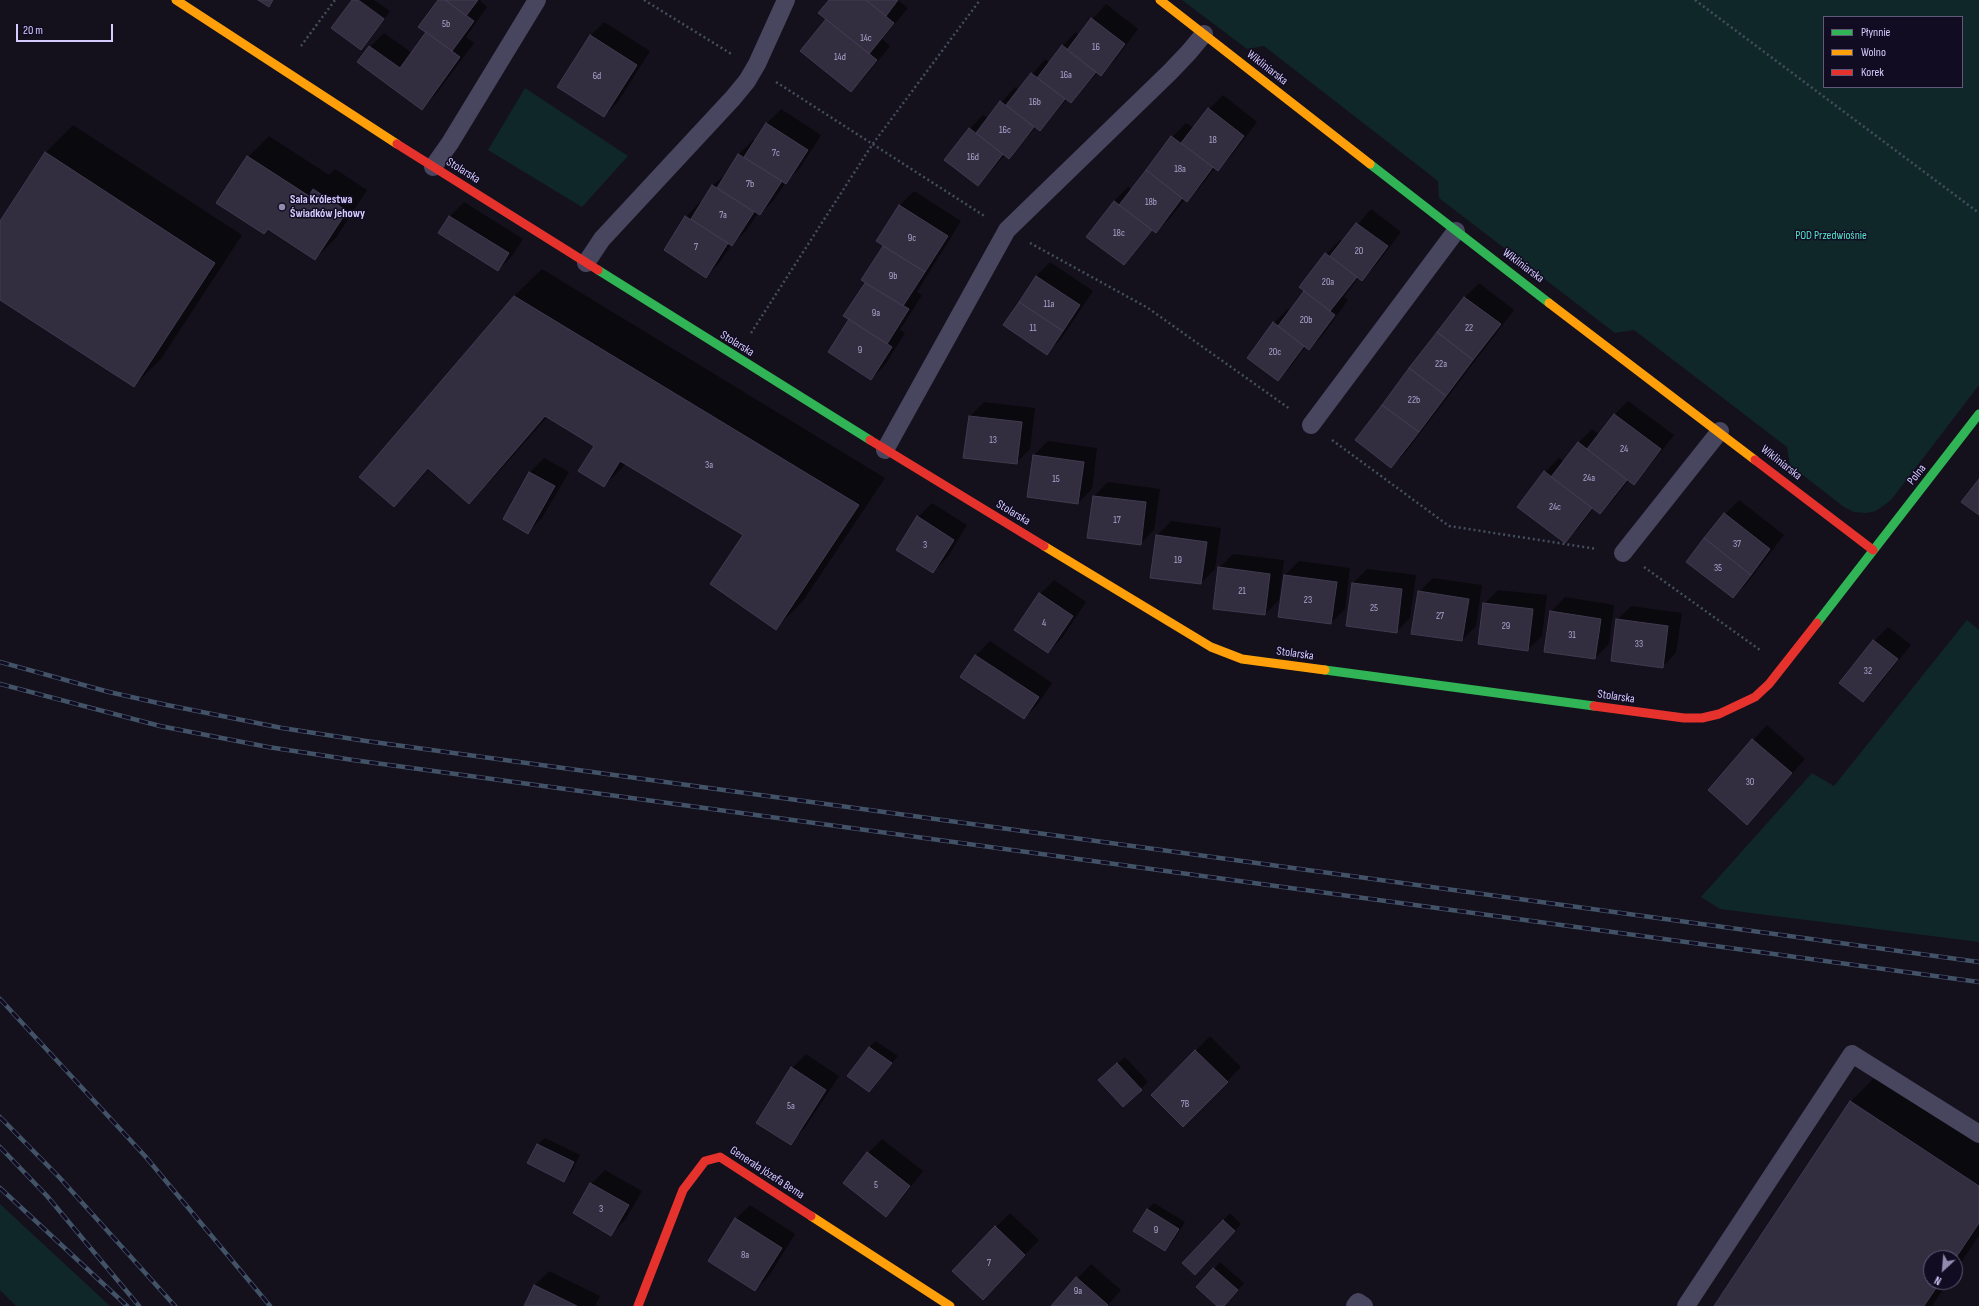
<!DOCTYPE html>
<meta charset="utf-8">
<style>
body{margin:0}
#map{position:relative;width:1979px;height:1306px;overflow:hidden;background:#14111c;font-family:"Sofia Sans Condensed",sans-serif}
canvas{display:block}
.legend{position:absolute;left:1823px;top:16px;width:140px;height:72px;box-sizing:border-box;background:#110c21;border:1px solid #60597a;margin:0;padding:5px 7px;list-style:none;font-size:12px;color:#d6ccff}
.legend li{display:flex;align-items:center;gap:8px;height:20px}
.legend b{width:20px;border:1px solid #60597a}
.north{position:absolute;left:1923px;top:1250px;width:40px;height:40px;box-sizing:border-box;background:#110c21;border:1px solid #60597a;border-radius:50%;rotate:206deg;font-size:11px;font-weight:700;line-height:16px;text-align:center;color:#d6ccff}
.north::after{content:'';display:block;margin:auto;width:14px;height:18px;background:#928bb0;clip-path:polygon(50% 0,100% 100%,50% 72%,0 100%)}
.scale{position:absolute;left:16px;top:24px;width:97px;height:18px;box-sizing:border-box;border:2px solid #d6ccff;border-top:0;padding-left:5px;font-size:12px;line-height:14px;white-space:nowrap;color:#d6ccff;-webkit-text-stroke:3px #110c21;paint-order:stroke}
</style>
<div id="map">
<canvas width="1979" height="1306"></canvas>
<ul class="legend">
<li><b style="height:5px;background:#30b455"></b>Płynnie</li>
<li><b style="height:5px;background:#ff9f0a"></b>Wolno</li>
<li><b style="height:5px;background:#e5322d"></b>Korek</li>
</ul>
<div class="north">N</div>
<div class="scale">20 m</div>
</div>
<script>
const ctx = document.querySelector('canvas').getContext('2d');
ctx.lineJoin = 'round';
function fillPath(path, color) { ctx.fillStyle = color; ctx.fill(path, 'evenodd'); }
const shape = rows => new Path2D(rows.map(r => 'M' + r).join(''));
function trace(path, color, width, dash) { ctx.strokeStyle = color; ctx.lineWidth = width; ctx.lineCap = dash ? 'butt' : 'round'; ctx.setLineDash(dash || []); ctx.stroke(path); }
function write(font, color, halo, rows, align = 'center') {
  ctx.font = font + ' "Sofia Sans Condensed",sans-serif'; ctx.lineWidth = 3; ctx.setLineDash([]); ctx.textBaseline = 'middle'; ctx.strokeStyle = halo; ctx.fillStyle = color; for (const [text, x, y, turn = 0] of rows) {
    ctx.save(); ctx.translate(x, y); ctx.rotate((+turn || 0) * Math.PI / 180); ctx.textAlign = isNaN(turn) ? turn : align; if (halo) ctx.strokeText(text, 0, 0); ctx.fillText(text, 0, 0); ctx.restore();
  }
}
fillPath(shape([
 [1182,0,1979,0,1979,385,1891,500,1876,511,1866,513,1854,512,1844,507,1790,465,1787,447,1634,330,1615,333,1439,198,1438,181,1264,46,1247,49],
 [1824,17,1962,17,1962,87,1824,87],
 [525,88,628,156,582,207,488,150],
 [1967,620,1979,630,1979,942,1720,909,1701,897,1812,773,1834,786],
 [0,1204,110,1306,16,1306,0,1290]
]), '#10272a');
fillPath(shape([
 [353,0,357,0,384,20,361,49],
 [360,0,374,0,390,11,385,18],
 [439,0,480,0,487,7,466,37,474,43,436,94,422,108,359,62,370,47,384,33,412,53,428,32],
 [830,0,900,0,899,1,908,8,882,39,890,46,865,77,851,91,827,19],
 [1106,4,1138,29,1115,60,1101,74,1098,72,1071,102,1067,99,1040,130,1036,127,1009,158,1005,155,978,185,969,129,983,115,988,118,1015,87,1019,90,1045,59,1050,63,1062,46,1076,32,1079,35],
 [604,22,650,51,618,102,604,116,590,36],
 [1223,95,1257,122,1232,155,1218,169,1215,168,1201,186,1187,201,1185,199,1170,218,1156,232,1153,230,1124,264,1114,201,1128,187,1132,190,1172,137,1186,123,1194,128,1209,109],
 [781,109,821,135,800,168,786,182,774,200,760,214,758,213,746,231,732,244,720,262,706,276,665,250,686,217,700,202,702,203,713,185,728,172,739,154,753,140,755,141,767,123],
 [73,125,242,235,161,359,134,386,0,298,0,222,46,152],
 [269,136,329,175,335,169,367,190,336,238,315,259,248,157],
 [914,191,961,221,917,292,922,295,900,330,905,333,885,365,871,379,850,319,845,316,866,283,862,280,884,245,878,241,900,205],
 [464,202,523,239,512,256,498,270,439,233,450,216],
 [1371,209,1401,232,1376,265,1362,279,1359,277,1344,297,1348,300,1323,335,1309,349,1306,346,1292,365,1278,380,1274,323,1288,309,1290,311,1305,291,1300,287,1326,254,1340,240,1343,242],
 [1050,262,1093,291,1061,339,1047,353,1036,276],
 [542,269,885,478,803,601,776,628,744,534,626,464,604,486,595,445,547,417,496,475,469,502,430,468,394,506,514,296],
 [1479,283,1514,310,1405,453,1391,467,1356,440,1465,297],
 [1628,401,1674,435,1647,469,1633,484,1629,480,1614,499,1600,513,1594,508,1579,527,1565,541,1545,472,1559,458,1564,462,1578,443,1592,429,1599,434,1614,415],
 [984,402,1035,408,1030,449,1016,463,970,416],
 [1048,441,1097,448,1092,489,1078,503,1034,455],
 [544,458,569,472,542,518,528,532,504,519,530,472],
 [1108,482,1160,489,1154,530,1140,544,1088,537,1094,496],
 [1739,500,1784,535,1747,583,1733,597,1725,514],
 [932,503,967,525,947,558,933,572,918,517],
 [1171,521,1221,528,1215,569,1201,583,1157,536],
 [1233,554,1284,560,1279,600,1265,614,1219,568],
 [1299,561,1350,568,1345,609,1331,623,1285,575],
 [1367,569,1416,575,1410,618,1396,632,1353,583],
 [1433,578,1482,585,1476,626,1462,640,1419,592],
 [1054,580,1086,602,1062,638,1048,652,1040,594],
 [1498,590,1547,595,1542,636,1527,650,1484,604],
 [1565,597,1614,605,1609,644,1595,658,1551,612],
 [1631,606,1682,613,1676,653,1662,667,1617,620],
 [1888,627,1911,645,1877,687,1863,701,1874,641],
 [990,641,1052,683,1038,704,1024,718,962,677,976,655],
 [1767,725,1805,759,1761,809,1709,790],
 [1210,1036,1241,1067,1183,1126,1152,1095],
 [876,1041,898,1056,869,1091,869,1047],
 [806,1054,839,1076,804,1129,790,1143,792,1068],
 [1125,1057,1148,1082,1123,1105,1106,1074],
 [1878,1074,1979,1141,1979,1235,1955,1272,1955,1258,1931,1258,1931,1282,1948,1282,1932,1306,1715,1306,1851,1101],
 [545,1138,580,1155,571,1173,564,1180,529,1163,538,1144],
 [882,1139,923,1171,900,1201,885,1215,868,1153],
 [605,1170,642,1191,625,1220,611,1234,574,1213,591,1184],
 [1154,1203,1185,1222,1172,1243,1165,1250,1147,1210],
 [750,1205,795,1234,769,1276,755,1290,736,1219],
 [1010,1213,1039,1240,997,1284,996,1227],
 [1230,1213,1241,1224,1201,1266,1183,1263],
 [1220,1262,1244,1283,1223,1306,1218,1306,1214,1269],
 [1091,1264,1121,1290,1107,1306,1052,1306],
 [549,1271,600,1296,595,1306,525,1306,535,1285]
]), '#0007');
const building = shape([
 [258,0,273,0,269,7,258,0],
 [352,0,358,0,384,19,361,50,331,28,352,0],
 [438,0,445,0,474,21,452,51,418,27,438,0],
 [445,0,478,0,466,16,445,0],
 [829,0,866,0,894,23,869,54,818,13,829,0],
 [866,0,898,0,886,16,866,0],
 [1091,18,1125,44,1101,76,1067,50,1091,18],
 [826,19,877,60,851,92,800,51,826,19],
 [426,32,460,57,422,110,357,62,369,46,400,68,426,32],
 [590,35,637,65,604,117,557,87,590,35],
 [1062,45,1096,72,1071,103,1037,78,1062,45],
 [1031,73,1065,99,1040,131,1006,105,1031,73],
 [1000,101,1034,127,1009,159,976,133,1000,101],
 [1208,108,1244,136,1218,171,1181,143,1208,108],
 [766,123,808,150,786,184,744,157,766,123],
 [969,128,1003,154,978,186,944,160,969,128],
 [1171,136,1213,167,1187,202,1146,170,1171,136],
 [45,152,215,263,134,387,0,300,0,221,45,152],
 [738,154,782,181,760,215,717,188,738,154],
 [247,156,309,196,313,189,347,211,315,260,268,229,264,234,216,203,247,156],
 [1146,170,1182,198,1156,233,1119,205,1146,170],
 [712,185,754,212,732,246,691,219,712,185],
 [1114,201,1152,230,1124,265,1086,237,1114,201],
 [899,205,948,236,925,272,876,241,899,205],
 [449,216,509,253,498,271,438,233,449,216],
 [685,216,728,243,706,278,664,250,685,216],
 [1356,223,1388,246,1362,281,1330,256,1356,223],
 [883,246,925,272,903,306,861,280,883,246],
 [1325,253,1357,277,1330,311,1299,287,1325,253],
 [1036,276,1080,305,1063,331,1019,302,1036,276],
 [865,283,909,309,887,344,843,316,865,283],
 [1304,291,1335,315,1309,350,1278,326,1304,291],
 [514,296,859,505,776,630,710,584,743,535,620,461,604,487,578,471,594,446,545,416,469,504,428,468,394,507,359,477,514,296],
 [1464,297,1501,324,1473,360,1437,332,1464,297],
 [1019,302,1063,331,1047,355,1003,325,1019,302],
 [849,319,892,347,871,380,828,352,849,319],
 [1273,322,1304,346,1278,381,1247,358,1273,322],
 [1437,332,1473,360,1446,396,1409,368,1437,332],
 [1409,368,1446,396,1419,432,1382,405,1409,368],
 [1382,405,1419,432,1391,468,1355,440,1382,405],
 [1614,414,1661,449,1634,485,1587,449,1614,414],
 [969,416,1022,422,1017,464,963,458,969,416],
 [1578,442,1627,480,1600,514,1551,477,1578,442],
 [1033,455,1084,462,1078,504,1027,497,1033,455],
 [1544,471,1592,508,1565,543,1517,507,1544,471],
 [529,472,555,486,528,534,503,519,529,472],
 [1979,479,1979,515,1961,502,1979,479],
 [1093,496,1146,502,1141,545,1087,538,1093,496],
 [1724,513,1770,549,1751,575,1704,538,1724,513],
 [917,516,954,540,933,573,896,550,917,516],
 [1156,535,1207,542,1201,584,1150,578,1156,535],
 [1704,538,1751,575,1733,598,1686,562,1704,538],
 [1218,567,1270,574,1265,615,1213,609,1218,567],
 [1284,575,1337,582,1331,624,1278,617,1284,575],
 [1352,583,1402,589,1397,633,1346,626,1352,583],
 [1418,591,1469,599,1462,641,1411,634,1418,591],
 [1039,593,1073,616,1048,653,1014,630,1039,593],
 [1483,603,1533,609,1528,651,1478,644,1483,603],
 [1550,611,1601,619,1595,659,1544,652,1550,611],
 [1616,619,1668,626,1663,668,1611,661,1616,619],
 [1873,640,1898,659,1863,702,1839,683,1873,640],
 [975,655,1039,697,1024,719,960,677,975,655],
 [1752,739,1792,773,1747,825,1708,790,1752,739],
 [869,1047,892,1063,869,1092,847,1076,869,1047],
 [1195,1050,1228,1082,1183,1127,1151,1095,1195,1050],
 [1117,1063,1142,1090,1123,1107,1098,1080,1117,1063],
 [791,1067,826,1090,791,1145,756,1123,791,1067],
 [1850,1101,1979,1186,1979,1223,1955,1259,1931,1258,1931,1282,1940,1282,1924,1306,1714,1306,1850,1101],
 [537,1144,574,1162,564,1182,527,1163,537,1144],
 [867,1152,910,1186,886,1217,843,1183,867,1152],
 [590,1183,629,1205,611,1236,573,1213,590,1183],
 [1147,1209,1179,1229,1165,1251,1133,1231,1147,1209],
 [735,1218,782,1248,755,1291,708,1261,735,1218],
 [1223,1220,1235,1231,1195,1275,1182,1263,1223,1220],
 [995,1226,1025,1255,983,1300,952,1271,995,1226],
 [1213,1268,1238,1290,1224,1306,1217,1306,1196,1287,1213,1268],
 [1076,1277,1108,1305,1107,1306,1051,1306,1076,1277],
 [534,1285,577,1306,524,1306,534,1285]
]);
fillPath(building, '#322e3f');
trace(building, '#413a51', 1);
trace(shape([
 [644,0,733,55],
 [1695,0,1979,213],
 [301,46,335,0],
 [776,82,986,217],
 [1030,243,1148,308,1290,409],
 [751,333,872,145,980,0],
 [1332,440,1449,526,1597,549],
 [1644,567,1760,650]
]), '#434f5e', 2.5, [2, 3]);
trace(shape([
 [433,167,450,143,537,0],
 [586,263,602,239,733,98,747,81,757,64,786,0],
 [1311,425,1456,231],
 [885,450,1007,230,1170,72,1189,52,1204,34],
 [1623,553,1720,431],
 [1355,1306,1358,1302,1364,1306],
 [1686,1306,1852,1054,1979,1134]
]), '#48455e', 18);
trace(shape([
 [1370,164,1549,303],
 [598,270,870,440],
 [1817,623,1979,414],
 [1325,670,1594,706]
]), '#30b455', 9);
trace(shape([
 [176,0,397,144],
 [1160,0,1370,164],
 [1549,303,1755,460],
 [1044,546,1211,647,1242,659,1325,670],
 [811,1216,950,1306]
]), '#ff9f0a', 9);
trace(shape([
 [397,144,598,270],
 [870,440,1044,546],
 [1755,460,1873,550],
 [1594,706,1684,718,1702,718,1719,714,1755,697,1769,684,1817,623],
 [638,1306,683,1190,705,1161,720,1157,811,1216]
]), '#e5322d', 9);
const rail = shape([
 [0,662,109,692,167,705,282,728,366,741,1979,962],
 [0,684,160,726,268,747,353,760,1979,982],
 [0,999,145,1156,270,1306],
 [0,1117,59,1177,175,1306],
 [0,1147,47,1196,139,1306],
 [0,1188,127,1306]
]);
trace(rail, '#425367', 4.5);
trace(rail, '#110c21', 3, [9]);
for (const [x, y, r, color] of [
 [282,207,4,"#928bb0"]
]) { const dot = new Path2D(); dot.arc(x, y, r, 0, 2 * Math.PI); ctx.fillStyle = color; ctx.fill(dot); trace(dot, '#110c21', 1.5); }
write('10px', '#ada4cf', null, [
 ["5b",446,24],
 ["14c",866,38],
 ["16",1096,47],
 ["14d",840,57],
 ["16a",1066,75],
 ["6d",597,76],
 ["16b",1035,102],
 ["16c",1005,130],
 ["18",1213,140],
 ["7c",776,153],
 ["16d",973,157],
 ["18a",1180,169],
 ["7b",750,184],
 ["18b",1151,202],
 ["7a",723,215],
 ["18c",1119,233],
 ["9c",912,238],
 ["7",696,247],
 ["20",1359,251],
 ["9b",893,276],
 ["20a",1328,282],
 ["11a",1049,304],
 ["9a",876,313],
 ["20b",1306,320],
 ["11",1033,328],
 ["22",1469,328],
 ["9",860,350],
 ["20c",1275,352],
 ["22a",1441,364],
 ["22b",1414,400],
 ["13",993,440],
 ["24",1624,449],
 ["3a",709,465],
 ["24a",1589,478],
 ["15",1056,479],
 ["24c",1555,507],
 ["17",1117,520],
 ["37",1737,544],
 ["3",925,545],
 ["19",1178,560],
 ["35",1718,568],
 ["21",1242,591],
 ["23",1308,600],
 ["25",1374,608],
 ["27",1440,616],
 ["4",1044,623],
 ["29",1506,626],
 ["31",1572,635],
 ["33",1639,644],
 ["32",1868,671],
 ["30",1750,782],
 ["7B",1185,1104],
 ["5a",791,1106],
 ["5",876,1185],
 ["3",601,1209],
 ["9",1156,1230],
 ["8a",745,1255],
 ["7",989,1263],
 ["9a",1078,1291]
]);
write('12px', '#d6ccff', '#110c21', [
 ["Wikliniarska",1267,68,38],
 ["Stolarska",463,171,32],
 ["Wikliniarska",1523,266,37],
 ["Stolarska",737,344,32],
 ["Wikliniarska",1781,463,38],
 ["Polna",1917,475,-52],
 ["Stolarska",1013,513,31],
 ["Stolarska",1295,654,8],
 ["Stolarska",1616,697,8],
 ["Generała Józefa Bema",767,1173,33]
]);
write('bold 12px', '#d6ccff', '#110c21', [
 ["Sala Królestwa",290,200],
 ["Świadków Jehowy",290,214]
], 'left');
write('12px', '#53e4cb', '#110c21', [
 ["POD Przedwiośnie",1831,236]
]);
</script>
